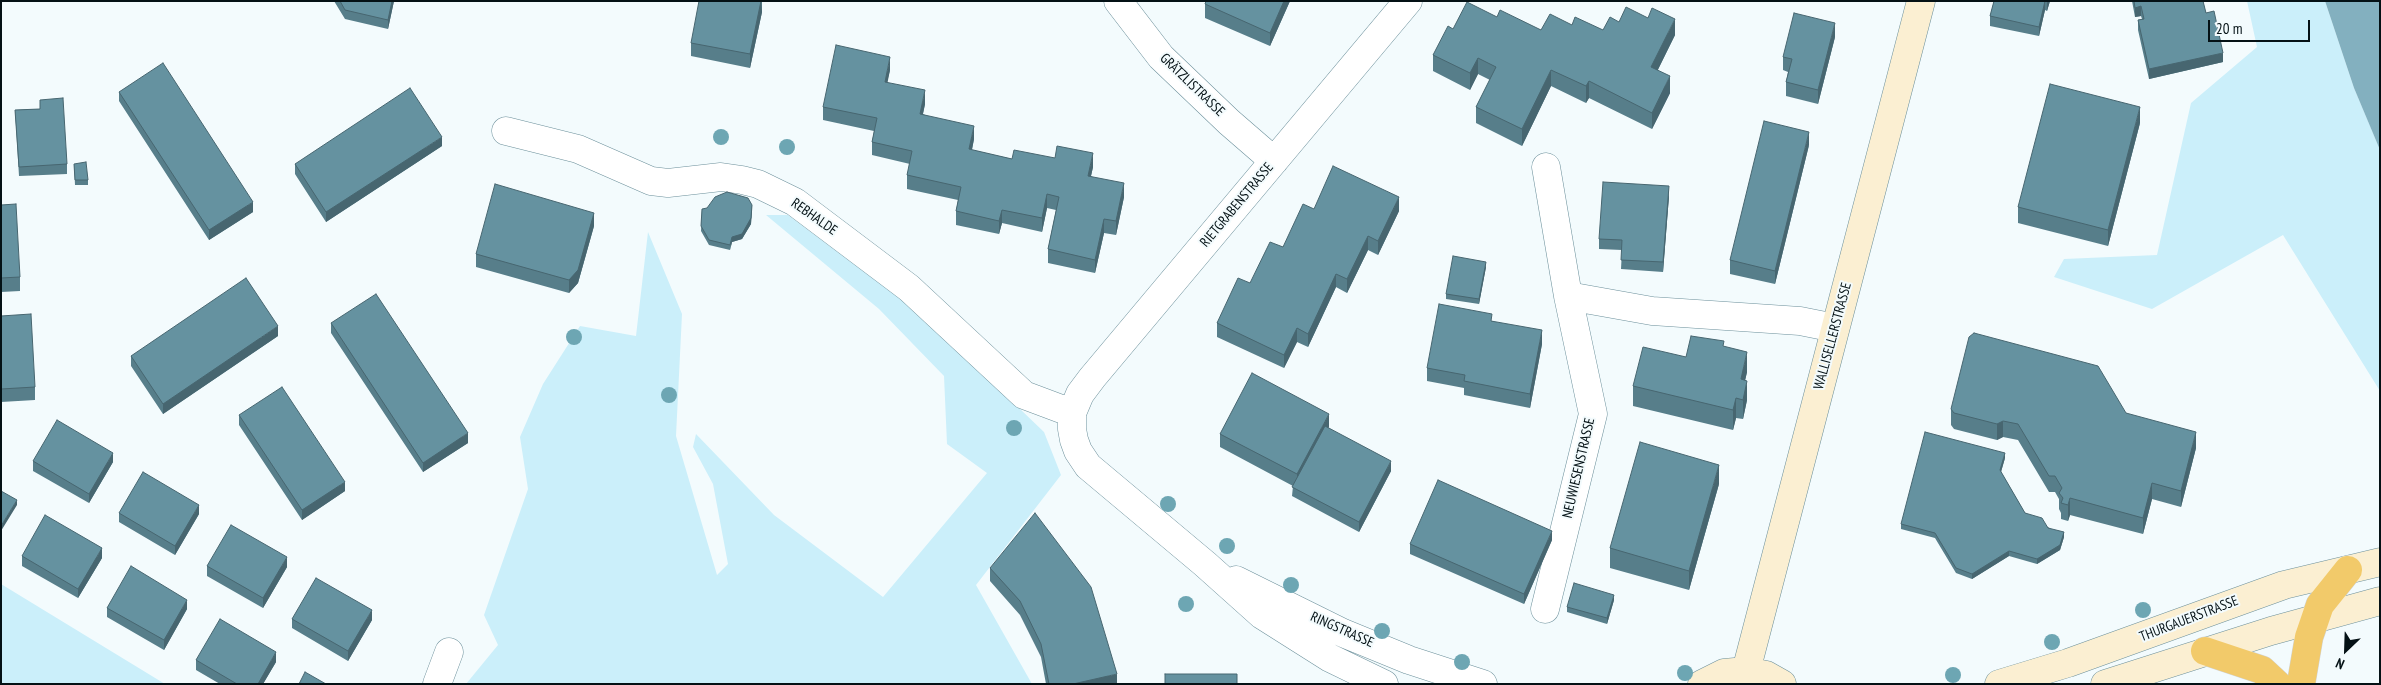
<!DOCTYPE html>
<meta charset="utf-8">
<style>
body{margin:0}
#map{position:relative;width:2381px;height:685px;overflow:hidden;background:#f3fbfd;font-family:"PT Sans Narrow",sans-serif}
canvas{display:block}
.frame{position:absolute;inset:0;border:2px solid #041115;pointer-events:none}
.north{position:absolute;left:2321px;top:625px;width:50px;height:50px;-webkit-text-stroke:4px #f3fbfd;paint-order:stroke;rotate:204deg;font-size:14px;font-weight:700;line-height:20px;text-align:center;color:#041115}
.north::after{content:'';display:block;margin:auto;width:18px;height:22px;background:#041115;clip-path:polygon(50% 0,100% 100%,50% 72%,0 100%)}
.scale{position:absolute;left:2208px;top:20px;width:102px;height:22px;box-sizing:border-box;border:2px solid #041115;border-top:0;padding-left:6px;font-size:15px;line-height:18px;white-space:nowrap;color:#041115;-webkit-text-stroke:4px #f3fbfd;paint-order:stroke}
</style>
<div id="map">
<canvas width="2381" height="685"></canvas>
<div class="frame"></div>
<div class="north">N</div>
<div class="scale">20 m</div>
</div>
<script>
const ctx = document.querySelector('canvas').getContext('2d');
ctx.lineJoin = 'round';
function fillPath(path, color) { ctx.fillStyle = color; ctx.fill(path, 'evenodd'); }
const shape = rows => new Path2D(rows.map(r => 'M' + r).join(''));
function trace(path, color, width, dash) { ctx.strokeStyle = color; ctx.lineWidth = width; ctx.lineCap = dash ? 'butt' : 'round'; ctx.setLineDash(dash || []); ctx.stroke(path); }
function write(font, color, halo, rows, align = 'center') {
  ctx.font = font + ' "PT Sans Narrow",sans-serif'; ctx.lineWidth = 4; ctx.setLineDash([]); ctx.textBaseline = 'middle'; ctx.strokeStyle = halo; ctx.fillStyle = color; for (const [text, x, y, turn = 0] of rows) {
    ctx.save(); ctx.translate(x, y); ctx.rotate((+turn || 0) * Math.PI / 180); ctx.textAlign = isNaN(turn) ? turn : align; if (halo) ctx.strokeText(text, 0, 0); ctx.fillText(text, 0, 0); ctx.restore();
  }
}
fillPath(shape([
 [2247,1,2325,1,2354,88,2380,150,2380,391,2283,235,2152,309,2054,277,2064,259,2157,255,2191,103,2257,47],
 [766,215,788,215,922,315,1044,432,1061,475,976,585,1032,684,466,684,498,645,484,615,528,489,520,437,543,384,580,326,636,336,648,232,682,314,676,436,717,575,728,564,713,484,693,447,696,434,774,515,883,597,987,473,947,444,944,376,879,309],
 [1,584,165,684,1,684]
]), '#cbeffa');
fillPath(shape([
 [2325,1,2380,1,2380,150,2354,88]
]), '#83b0bf');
const minor = shape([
 [1118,1,1161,57,1229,122,1274,161],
 [506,131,578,149,651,181,668,183,721,177,742,180,758,184,795,202,909,288,1024,395,1072,413],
 [1568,296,1652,311,1800,321,1835,328],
 [1236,580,1343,633,1409,660,1483,684],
 [1545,609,1593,414,1568,296,1546,167],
 [437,684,449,652],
 [1384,684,1330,658,1262,615,1205,564,1088,466,1078,451,1074,440,1072,429,1072,413,1080,394,1092,378,1408,1]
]);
const secondary = shape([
 [1746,671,1921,1],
 [1702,684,1724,673,1746,671,1766,675,1782,684],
 [1999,684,2068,663,2284,585,2380,562],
 [2105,684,2271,631,2380,601]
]);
const motorway = shape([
 [2205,651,2262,670,2277,684],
 [2301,684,2309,637,2320,605,2348,570]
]);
trace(minor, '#6c909b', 29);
trace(secondary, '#6c909b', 29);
trace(motorway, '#d2d4d5', 29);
trace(minor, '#fff', 28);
trace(secondary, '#fbefd2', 28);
trace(motorway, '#f2ca6a', 28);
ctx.fillStyle = '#6da6b3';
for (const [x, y] of [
 [721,137],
 [787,147],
 [574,337],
 [669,395],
 [1014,428],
 [1168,504],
 [1227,546],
 [1291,585],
 [1186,604],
 [2143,610],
 [1382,631],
 [2052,642],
 [1462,662],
 [1685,673],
 [1953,675]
]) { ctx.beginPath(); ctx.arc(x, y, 8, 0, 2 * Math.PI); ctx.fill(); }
fillPath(shape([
 [334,1,394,1,388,29,345,19],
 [762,1,762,12,750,68,691,56,691,43],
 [1206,1,1290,1,1270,46,1205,18,1205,4],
 [1994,1,2050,1,2047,11,2045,10,2039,36,1990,26,1990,16],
 [2132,1,2203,1,2206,13,2223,62,2149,79,2138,30,2138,20,2142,19,2141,16,2135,17],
 [1497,17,1541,30,1572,25,1603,30,1619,22,1675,35,1657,71,1670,93,1652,129,1589,98,1586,103,1551,86,1522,146,1476,123,1476,107,1490,80,1478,74,1470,90,1433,71,1433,55,1453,29],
 [1835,37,1818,104,1786,96,1786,82,1788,72,1783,70,1783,57],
 [890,70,887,82,925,104,923,114,974,139,972,150,1012,159,1093,167,1091,176,1124,197,1116,235,1104,233,1095,273,1048,263,1048,249,1056,210,1047,208,1042,232,1002,223,999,234,956,225,956,211,958,200,907,189,907,175,910,164,872,155,872,142,874,131,823,120,823,107],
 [119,92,253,212,209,240,119,101],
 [40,100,67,164,67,174,19,176,15,110,40,109],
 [2140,123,2108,246,2018,223,2018,207],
 [1809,145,1775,284,1730,274,1730,260],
 [442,146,326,222,295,174,295,164],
 [74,164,88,180,88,185,75,185],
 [1669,196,1663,272,1621,269,1622,250,1599,249,1599,239],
 [1,205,20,277,20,291,1,292],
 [702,209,752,210,751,224,742,239,732,242,730,250,709,245,701,231],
 [1314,209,1399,211,1378,255,1368,250,1347,293,1336,287,1308,347,1297,342,1284,368,1217,337,1217,323,1250,283,1283,247],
 [594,226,578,283,569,293,476,267,476,254],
 [1486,267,1479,304,1446,299,1446,294],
 [1,316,35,387,35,400,1,402],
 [1492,321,1542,344,1530,408,1464,395,1464,388,1427,381,1427,368],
 [331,323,468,443,423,472,331,333],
 [278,336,163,414,131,366,131,356],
 [1724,347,1747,372,1745,380,1747,400,1743,419,1736,418,1733,430,1633,406,1633,386,1686,357],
 [1951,409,2126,413,2196,448,2181,507,2152,499,2143,534,2070,515,2068,521,2061,519,2061,513,2059,509,2059,499,2055,492,2049,492,2018,440,2003,437,1997,440,1954,429,1951,425],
 [239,415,345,491,302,520,239,425],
 [1328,428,1391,471,1359,532,1292,496,1293,486,1220,447,1220,434],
 [2005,458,2001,472,2025,513,2064,537,2060,550,2037,564,2009,556,1972,579,1956,573,1935,538,1901,529,1901,524],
 [33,461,113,462,89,503,33,471],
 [1719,484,1689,590,1610,568,1610,548],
 [119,513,199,514,175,555,119,522],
 [1552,540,1524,604,1410,554,1410,544],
 [22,556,102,558,78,598,22,566],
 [207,566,287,567,263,608,207,576],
 [990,568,1117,684,1046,684,1041,657,1020,615,990,581],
 [1614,600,1607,624,1567,612,1567,607],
 [107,608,187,609,164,650,107,617],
 [292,619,372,620,348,661,292,628],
 [196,660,276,662,263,684,220,684,196,670]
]), '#577e8a');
fillPath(shape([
 [392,1,394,1,388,29,388,20],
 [761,1,762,12,750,68,750,54],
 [1284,1,1290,1,1270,46,1270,33],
 [2045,1,2045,10,2039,36,2039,27],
 [2047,1,2050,1,2047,11],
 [2141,6,2141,16,2135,17,2135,8],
 [1675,19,1675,35,1651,84,1651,67],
 [1835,23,1835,37,1818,104,1818,90],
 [2223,53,2223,62,2149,79,2149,69],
 [890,57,890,70,885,95,885,82],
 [1478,58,1478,74,1470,90,1470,73],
 [1551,70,1551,86,1522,146,1522,129],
 [1670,76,1670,93,1652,129,1652,113],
 [1589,81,1589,98,1586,103,1586,86],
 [925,90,925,104,920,127,920,114],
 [2140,107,2140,123,2108,246,2108,230],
 [974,126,974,139,969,163,969,149],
 [1809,132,1809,145,1775,284,1775,271],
 [442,137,442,146,326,222,326,212],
 [1093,153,1093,167,1088,189,1088,176],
 [1124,183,1124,197,1116,235,1116,221],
 [1669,186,1669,196,1663,272,1663,262],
 [1047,194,1047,208,1042,232,1042,218],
 [1399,197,1399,211,1378,255,1378,241],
 [253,202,253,212,209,240,209,230],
 [752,205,751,224,742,239,732,242,730,250,732,237],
 [1002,210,1002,223,999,234,999,221],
 [594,213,594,226,578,283,569,293,569,280],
 [1104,219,1104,233,1095,273,1095,260],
 [1368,236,1368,250,1347,293,1347,279],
 [1486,262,1486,267,1479,304,1479,299],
 [1336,274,1336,287,1308,347,1308,334],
 [278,326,278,336,163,414,163,404],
 [1297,328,1297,342,1284,368,1284,355],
 [1542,330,1542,344,1530,408,1530,394],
 [1747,352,1747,372,1741,399,1741,379],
 [1747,381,1747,400,1743,419,1743,400],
 [1736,398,1736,418,1733,430,1733,410],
 [1329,414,1329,427,1297,488,1297,474],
 [2003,421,2003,437,1997,440,1997,424],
 [2196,432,2196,448,2181,507,2181,491],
 [468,433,468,443,423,472,423,463],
 [113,453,113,462,89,503,89,494],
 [2005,453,2005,458,2000,475,2000,470],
 [1391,461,1391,471,1359,532,1359,522],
 [1719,465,1719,484,1689,590,1689,571],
 [345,482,345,491,302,520,302,510],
 [2152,483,2152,499,2143,534,2143,518],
 [2070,498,2070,515,2068,521,2068,505],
 [17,500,17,505,1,531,1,526],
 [199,505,199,514,175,555,175,546],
 [1552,531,1552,540,1524,604,1524,594],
 [2064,532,2064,537,2060,550,2037,564,2037,559],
 [102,548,102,558,78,598,78,589],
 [2009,551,2009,556,1972,579,1972,574],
 [287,557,287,567,263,608,263,598],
 [1614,595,1614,600,1607,624,1607,618],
 [187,600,187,609,164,650,164,640],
 [372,610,372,620,348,661,348,651],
 [276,652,276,662,263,684,258,684],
 [1117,674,1117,684,1073,684]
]), '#476670');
const building = shape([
 [340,1,392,1,388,20,345,10,340,1],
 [699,1,761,1,750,54,691,43,699,1],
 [1206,1,1284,1,1270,33,1205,4,1206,1],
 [1994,1,2045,1,2039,27,1990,16,1994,1],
 [2134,1,2203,1,2206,13,2214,11,2223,53,2149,69,2138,20,2144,19,2141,6,2135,8,2134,1],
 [1467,2,1497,17,1500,10,1541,30,1550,14,1572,25,1575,17,1603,30,1610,17,1619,22,1626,7,1648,18,1652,8,1675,19,1651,67,1670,76,1652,113,1589,81,1586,86,1551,70,1522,129,1476,107,1496,67,1478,58,1470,73,1433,55,1448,26,1453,29,1467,2],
 [1794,13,1835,23,1818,90,1786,82,1792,59,1783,57,1794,13],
 [836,45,890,57,885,82,925,90,920,114,974,126,969,149,1012,159,1014,150,1055,158,1057,146,1093,153,1088,176,1124,183,1116,221,1104,219,1095,260,1048,249,1059,197,1047,194,1042,218,1002,210,999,221,956,211,961,187,907,175,912,151,872,142,877,118,823,107,836,45],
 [163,63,253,202,209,230,119,92,163,63],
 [2050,84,2140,107,2108,230,2018,207,2050,84],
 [410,88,442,137,326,212,295,164,410,88],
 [63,98,67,164,19,167,15,110,40,109,40,100,63,98],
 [1764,121,1809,132,1775,271,1730,260,1764,121],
 [86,162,88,180,75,180,74,164,86,162],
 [1333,166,1399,197,1378,241,1368,236,1347,279,1336,274,1308,334,1297,328,1284,355,1217,323,1238,278,1250,283,1270,242,1283,247,1303,204,1314,209,1333,166],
 [1603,182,1669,186,1663,262,1621,260,1622,240,1599,239,1603,182],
 [495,184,594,213,578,270,569,280,476,254,495,184],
 [727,192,748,198,752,205,751,218,742,234,732,237,730,245,709,240,701,226,702,209,707,208,715,197,727,192],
 [16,204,20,277,1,278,1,205,16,204],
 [1453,256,1486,262,1479,299,1446,294,1453,256],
 [246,278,278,326,163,404,131,356,246,278],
 [376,294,468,433,423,463,331,323,376,294],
 [1439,304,1492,314,1491,321,1542,330,1530,394,1464,381,1465,375,1427,368,1439,304],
 [31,314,35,387,1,389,1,316,31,314],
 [1974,333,2098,366,2126,413,2196,432,2181,491,2152,483,2143,518,2070,498,2068,505,2061,503,2063,498,2059,493,2062,488,2055,476,2049,476,2018,424,2003,421,1997,424,1954,413,1951,409,1969,337,1974,333],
 [1691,336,1724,341,1723,346,1747,352,1741,379,1747,381,1743,400,1736,398,1733,410,1633,386,1643,347,1686,357,1691,336],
 [1252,373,1329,414,1297,474,1220,434,1252,373],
 [282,387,345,482,302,510,239,415,282,387],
 [57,420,113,453,89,494,33,461,57,420],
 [1325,426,1391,461,1359,522,1292,487,1325,426],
 [1925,432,2005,453,2000,470,2025,513,2042,518,2048,528,2064,532,2060,545,2037,559,2009,551,1972,574,1956,568,1935,533,1901,524,1925,432],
 [1640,442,1719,465,1689,571,1610,548,1640,442],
 [143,472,199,505,175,546,119,513,143,472],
 [1438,480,1552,531,1524,594,1410,544,1438,480],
 [1,491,17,500,1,526,1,491],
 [1035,513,1091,587,1117,674,1073,684,1049,684,1041,644,1020,601,990,568,1035,513],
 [45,515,102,548,78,589,22,556,45,515],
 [231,525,287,557,263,598,207,566,231,525],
 [131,566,187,600,164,640,107,608,131,566],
 [316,578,372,610,348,651,292,619,316,578],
 [1574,583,1614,595,1607,618,1567,607,1574,583],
 [220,619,276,652,258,684,237,684,196,660,220,619],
 [305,672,326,684,299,684,305,672],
 [1165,674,1237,674,1237,684,1165,684,1165,674]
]);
fillPath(building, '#6592a0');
trace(building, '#476670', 1);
write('14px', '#041115', '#f3fbfd', [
 ["GRÄTZLISTRASSE",1192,85,44],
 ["RIETGRABENSTRASSE",1237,205,-50],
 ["REBHALDE",814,217,35],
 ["WALLISELLERSTRASSE",1833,336,-75],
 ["NEUWIESENSTRASSE",1579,468,-77],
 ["THURGAUERSTRASSE",2189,619,-21],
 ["RINGSTRASSE",1342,630,24]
]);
</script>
